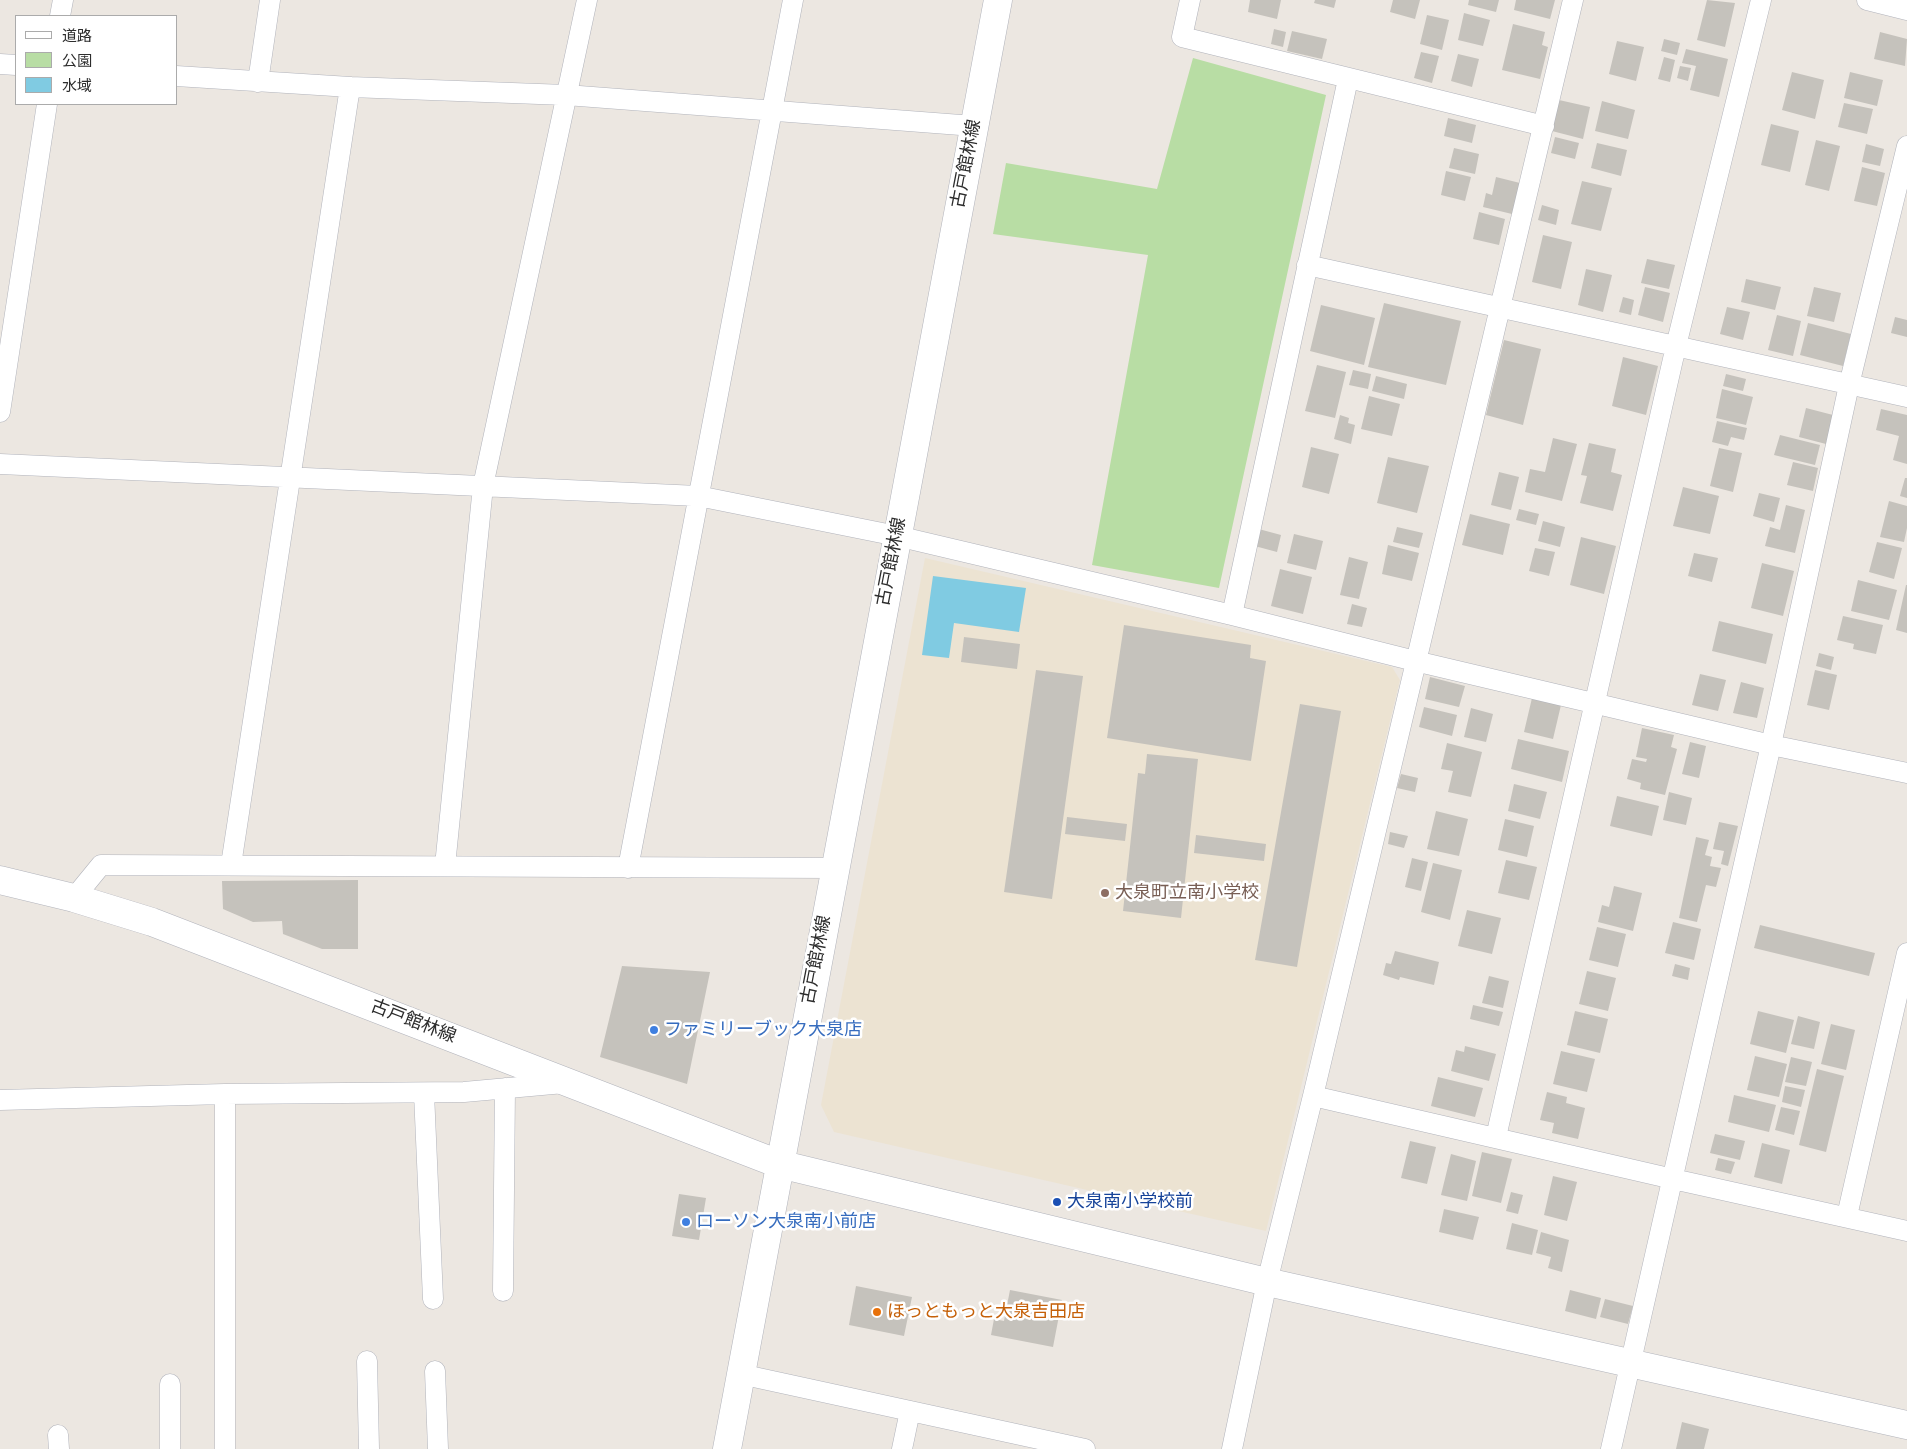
<!DOCTYPE html>
<meta charset="utf-8">
<style>
body{margin:0}
#map{position:relative;width:1907px;height:1449px;overflow:hidden;background:#ece7e1;font-family:"Roboto Condensed","Noto Sans JP",sans-serif}
canvas{display:block}
.legend{position:absolute;left:15px;top:15px;width:162px;height:90px;box-sizing:border-box;background:#fff;border:1px solid #ababab;margin:0;padding:6px 9px;list-style:none;font-size:15px;color:#2d2d2d}
.legend li{display:flex;align-items:center;gap:10px;height:25px}
.legend b{width:25px;border:1px solid #ababab}
</style>
<div id="map">
<canvas width="1907" height="1449"></canvas>
<ul class="legend">
<li><b style="height:6px;background:#fff"></b>道路</li>
<li><b style="height:14px;background:#b8dda4"></b>公園</li>
<li><b style="height:14px;background:#80cbe2"></b>水域</li>
</ul>
</div>
<script>
const ctx = document.querySelector('canvas').getContext('2d');
ctx.lineJoin = 'round';
function fillPath(path, color) { ctx.fillStyle = color; ctx.fill(path, 'evenodd'); }
const shape = rows => new Path2D(rows.map(r => 'M' + r).join(''));
function trace(path, color, width, dash) { ctx.strokeStyle = color; ctx.lineWidth = width; ctx.lineCap = dash ? 'butt' : 'round'; ctx.setLineDash(dash || []); ctx.stroke(path); }
function write(font, color, halo, rows, align = 'center') {
  ctx.font = font + ' "Roboto Condensed","Noto Sans JP",sans-serif'; ctx.lineWidth = 5; ctx.setLineDash([]); ctx.textBaseline = 'middle'; ctx.strokeStyle = halo; ctx.fillStyle = color; for (const [text, x, y, turn = 0] of rows) {
    ctx.save(); ctx.translate(x, y); ctx.rotate((+turn || 0) * Math.PI / 180); ctx.textAlign = isNaN(turn) ? turn : align; if (halo) ctx.strokeText(text, 0, 0); ctx.fillText(text, 0, 0); ctx.restore();
  }
}
fillPath(shape([
 [925,558,1392,667,1400,680,1266,1231,834,1132,821,1105]
]), '#ece3d2');
fillPath(shape([
 [1193,58,1326,95,1219,588,1092,565,1148,255,993,234,1006,163,1157,189]
]), '#b8dda4');
fillPath(shape([
 [933,576,1026,588,1019,632,954,623,949,658,922,655]
]), '#80cbe2');
fillPath(shape([
 [1250,0,1281,0,1277,19,1248,12],
 [1315,0,1336,0,1334,8,1314,3],
 [1393,0,1420,0,1415,19,1390,12],
 [1469,0,1499,0,1496,12,1468,5],
 [1516,0,1555,0,1550,19,1514,10],
 [1707,0,1735,3,1725,47,1697,40],
 [1464,13,1490,20,1483,46,1458,40],
 [1427,15,1449,20,1442,50,1420,44],
 [1513,24,1545,32,1542,45,1548,47,1540,79,1502,70],
 [1274,29,1286,32,1283,47,1271,44],
 [1292,31,1327,39,1322,59,1287,51],
 [1880,32,1907,39,1905,66,1874,59],
 [1664,39,1680,43,1677,55,1661,51],
 [1617,41,1644,47,1636,81,1609,74],
 [1686,49,1728,59,1719,97,1690,90,1696,66,1682,63],
 [1421,52,1439,56,1432,83,1414,78],
 [1458,54,1479,59,1472,87,1451,81],
 [1664,57,1675,60,1670,82,1658,79],
 [1680,66,1691,68,1688,81,1677,78],
 [1792,72,1824,80,1815,119,1782,110],
 [1850,72,1883,80,1877,106,1844,98],
 [1559,100,1590,107,1583,139,1552,131],
 [1602,101,1635,110,1628,139,1595,131],
 [1844,103,1873,109,1867,134,1838,127],
 [1448,118,1476,125,1472,143,1444,136],
 [1771,124,1799,131,1790,172,1761,165],
 [1555,137,1579,143,1575,159,1551,153],
 [1816,140,1840,146,1829,191,1805,185],
 [1597,143,1627,150,1621,176,1591,168],
 [1866,144,1884,149,1880,166,1862,162],
 [1454,148,1479,154,1475,174,1449,168],
 [1862,167,1885,173,1877,206,1854,201],
 [1446,171,1471,177,1465,201,1441,195],
 [1496,177,1520,183,1512,214,1483,207,1486,193,1492,195],
 [1582,181,1612,188,1601,231,1571,224],
 [1542,205,1559,210,1556,225,1538,220],
 [1479,212,1505,219,1499,245,1473,239],
 [1543,235,1572,242,1561,289,1532,282],
 [1647,259,1675,265,1669,289,1641,283],
 [1586,269,1612,275,1603,312,1578,305],
 [1746,279,1781,287,1775,310,1741,302],
 [1645,287,1670,293,1663,322,1638,315],
 [1814,287,1841,293,1834,322,1807,316],
 [1623,297,1634,300,1631,315,1619,312],
 [1384,303,1461,321,1446,385,1368,367],
 [1321,305,1375,318,1364,365,1310,351],
 [1727,307,1750,312,1743,340,1720,334],
 [1777,315,1801,321,1793,356,1768,350],
 [1895,317,1907,320,1907,337,1891,333],
 [1808,323,1851,334,1843,366,1800,355],
 [1504,340,1541,349,1523,425,1486,415],
 [1623,357,1658,366,1646,415,1612,406],
 [1317,365,1346,372,1335,418,1305,411],
 [1353,370,1371,374,1368,389,1349,385],
 [1726,374,1746,379,1743,391,1723,386],
 [1376,376,1407,384,1404,399,1372,391],
 [1722,389,1753,397,1746,425,1716,418],
 [1369,396,1400,404,1392,436,1361,429],
 [1806,408,1833,415,1826,444,1799,437],
 [1881,409,1907,415,1907,464,1893,460,1899,436,1876,430],
 [1340,415,1349,418,1348,423,1355,425,1351,444,1334,439],
 [1717,421,1747,428,1744,440,1731,437,1728,446,1712,442],
 [1780,435,1820,445,1815,465,1774,455],
 [1553,438,1577,444,1562,501,1525,492,1530,469,1545,472],
 [1589,443,1616,449,1611,472,1622,475,1613,511,1580,503,1587,476,1581,475],
 [1311,447,1339,454,1329,494,1302,487],
 [1719,448,1742,453,1733,492,1710,486],
 [1388,457,1429,466,1417,513,1377,503],
 [1793,462,1818,468,1813,491,1787,485],
 [1499,472,1519,477,1511,510,1491,505],
 [1905,478,1907,478,1907,498,1900,496],
 [1683,487,1719,496,1710,534,1673,526],
 [1759,493,1780,498,1774,522,1753,516],
 [1889,501,1907,506,1907,528,1904,542,1880,537],
 [1786,505,1805,510,1795,553,1765,546,1770,527,1780,530],
 [1519,509,1539,514,1536,525,1516,520],
 [1470,514,1510,524,1503,555,1462,545],
 [1543,521,1565,527,1560,547,1538,541],
 [1397,527,1423,533,1419,548,1393,542],
 [1255,528,1281,535,1277,552,1251,545],
 [1294,534,1323,541,1316,570,1287,563],
 [1581,537,1616,546,1604,594,1570,585],
 [1877,542,1902,548,1894,579,1869,572],
 [1388,545,1419,553,1412,581,1382,574],
 [1535,548,1555,552,1549,576,1529,571],
 [1694,553,1718,558,1712,582,1688,576],
 [1349,557,1368,562,1359,599,1340,595],
 [1762,563,1794,571,1783,616,1751,608],
 [1280,569,1312,577,1303,614,1271,606],
 [1858,580,1897,590,1889,620,1851,611],
 [1906,585,1907,585,1907,633,1896,630],
 [1352,604,1367,608,1362,627,1347,624],
 [1843,616,1883,625,1876,654,1853,649,1854,644,1837,640],
 [1719,621,1773,634,1766,664,1712,651],
 [1124,625,1251,645,1250,658,1266,661,1251,761,1107,738],
 [964,637,1020,644,1017,669,961,662],
 [1819,653,1834,657,1831,670,1816,666],
 [1036,670,1083,676,1052,899,1004,892],
 [1815,670,1837,675,1829,710,1807,705],
 [1700,674,1726,680,1718,711,1692,705],
 [1430,677,1465,686,1459,707,1425,699],
 [1741,682,1764,688,1757,718,1733,713],
 [1532,698,1561,705,1553,739,1524,732],
 [1300,704,1341,711,1297,967,1255,960],
 [1424,707,1457,715,1452,736,1419,727],
 [1471,708,1493,714,1486,742,1464,737],
 [1642,728,1674,735,1671,747,1677,749,1665,795,1640,789,1641,783,1627,779,1632,759,1646,762,1647,759,1636,757],
 [1518,739,1569,751,1562,782,1511,769],
 [1690,742,1706,746,1699,778,1682,774],
 [1447,743,1482,752,1471,797,1448,792,1453,771,1441,769],
 [1147,754,1198,759,1181,918,1123,911,1138,773,1145,774],
 [1401,774,1418,778,1415,792,1397,788],
 [1514,784,1547,792,1540,819,1508,811],
 [1669,792,1692,798,1686,825,1663,820],
 [1617,796,1659,806,1652,836,1610,826],
 [1436,811,1468,819,1459,856,1427,849],
 [1067,817,1127,824,1125,841,1065,834],
 [1505,819,1534,826,1527,857,1498,850],
 [1719,822,1738,826,1728,866,1721,864,1724,851,1713,849],
 [1390,832,1408,836,1404,848,1388,844],
 [1196,835,1266,844,1264,861,1194,853],
 [1696,837,1709,840,1705,855,1712,857,1710,866,1721,868,1716,887,1706,885,1697,922,1679,918],
 [1412,858,1428,862,1421,891,1405,887],
 [1506,860,1537,867,1529,900,1498,893],
 [1433,863,1462,870,1450,920,1421,912],
 [358,880,358,949,322,949,283,934,282,921,253,922,223,909,222,881],
 [1614,886,1642,893,1633,931,1598,922,1602,905,1609,907],
 [1467,910,1501,918,1492,954,1458,946],
 [1673,922,1701,929,1694,960,1665,953],
 [1760,925,1875,953,1869,976,1754,948],
 [1597,927,1626,934,1618,967,1589,960],
 [1395,951,1439,962,1434,985,1400,977,1399,980,1383,975,1386,963,1391,964],
 [1675,964,1690,968,1688,980,1672,976],
 [622,966,710,972,687,1084,600,1057],
 [1587,971,1616,978,1608,1011,1579,1004],
 [1489,976,1509,981,1503,1008,1482,1003],
 [1473,1005,1503,1012,1499,1026,1470,1019],
 [1575,1011,1608,1019,1600,1053,1567,1045],
 [1758,1011,1794,1020,1786,1053,1750,1044],
 [1798,1016,1820,1022,1814,1049,1791,1044],
 [1831,1024,1855,1030,1846,1070,1821,1064],
 [1465,1046,1496,1054,1489,1081,1451,1071,1456,1050,1464,1052],
 [1561,1051,1595,1059,1587,1092,1553,1084],
 [1755,1056,1787,1064,1779,1097,1747,1090],
 [1791,1057,1812,1062,1806,1086,1785,1082],
 [1817,1069,1844,1076,1826,1152,1799,1145],
 [1438,1077,1483,1088,1475,1117,1431,1106],
 [1785,1086,1805,1090,1801,1107,1782,1102],
 [1547,1092,1567,1097,1566,1103,1585,1108,1578,1139,1552,1133,1554,1123,1540,1120],
 [1734,1095,1776,1105,1769,1132,1728,1122],
 [1781,1107,1800,1111,1794,1135,1775,1130],
 [1715,1134,1745,1141,1740,1160,1710,1153],
 [1410,1141,1436,1147,1427,1184,1401,1178],
 [1762,1143,1790,1150,1782,1184,1754,1177],
 [1482,1152,1512,1159,1501,1203,1472,1196],
 [1451,1154,1476,1161,1467,1201,1441,1195],
 [1718,1158,1735,1162,1731,1174,1715,1170],
 [1553,1176,1577,1182,1567,1221,1544,1215],
 [1511,1192,1523,1195,1518,1214,1506,1211],
 [679,1194,706,1198,699,1240,672,1236],
 [1444,1209,1479,1217,1473,1240,1439,1232],
 [1512,1223,1538,1230,1532,1255,1506,1249],
 [1541,1232,1569,1240,1562,1272,1548,1268,1551,1257,1536,1253],
 [856,1286,912,1297,904,1336,849,1325],
 [1010,1290,1062,1300,1053,1347,991,1335,994,1319,1004,1321],
 [1570,1290,1601,1298,1596,1319,1565,1311],
 [1605,1299,1633,1306,1628,1324,1600,1317],
 [1682,1422,1709,1429,1704,1449,1676,1449]
]), '#c5c2bc');
const street = shape([
 [1190,0,1182,37,1544,126],
 [1867,0,1907,10],
 [60,16,63,0],
 [0,64,16,65],
 [176,76,350,87,566,95,974,126],
 [258,82,270,0],
 [1307,265,1907,397],
 [0,412,47,104],
 [0,464,698,496,897,536,1232,615,1415,661,1771,745,1907,773],
 [1232,615,1348,79],
 [231,865,350,87],
 [445,866,483,486,587,0],
 [628,868,793,0],
 [74,898,101,865,835,868],
 [424,1093,433,1299],
 [225,1094,225,1449],
 [1313,1096,1673,1179,1907,1231],
 [0,1100,225,1094,464,1092,564,1083],
 [1496,1137,1676,346,1761,0],
 [1847,1216,1907,953],
 [503,1291,505,1088],
 [367,1361,369,1449],
 [435,1371,438,1449],
 [740,1374,1085,1449],
 [170,1384,170,1449],
 [58,1435,59,1449],
 [902,1449,910,1411],
 [1232,1449,1267,1282,1313,1096,1573,0],
 [1611,1449,1771,745,1849,385,1907,146]
]);
const secondary = shape([
 [0,880,74,898,152,922,779,1164,1267,1282,1907,1425],
 [727,1449,998,0]
]);
trace(street, '#b1b3bb', 21);
trace(secondary, '#b1b3bb', 29);
trace(street, '#fff', 20);
trace(secondary, '#fff', 28);
for (const [x, y, r, color] of [
 [1105,893,5,"#8d6e63"],
 [654,1030,5,"#3f7fe0"],
 [1057,1202,5,"#1a4fb4"],
 [686,1222,5,"#3f7fe0"],
 [877,1312,5,"#e8710a"]
]) { const dot = new Path2D(); dot.arc(x, y, r, 0, 2 * Math.PI); ctx.fillStyle = color; ctx.fill(dot); trace(dot, '#fff', 2); }
write('18px', '#2d2d2d', '#fff', [
 ["古戸館林線",967,164,-79],
 ["古戸館林線",892,562,-79],
 ["古戸館林線",817,960,-79],
 ["古戸館林線",413,1022,21]
]);
write('18px', '#785e54', '#fff', [
 ["大泉町立南小学校",1115,893]
], 'left');
write('18px', '#366cbe', '#fff', [
 ["ファミリーブック大泉店",664,1030],
 ["ローソン大泉南小前店",696,1222]
], 'left');
write('18px', '#164399', '#fff', [
 ["大泉南小学校前",1067,1202]
], 'left');
write('18px', '#c56008', '#fff', [
 ["ほっともっと大泉吉田店",887,1312]
], 'left');
</script>
